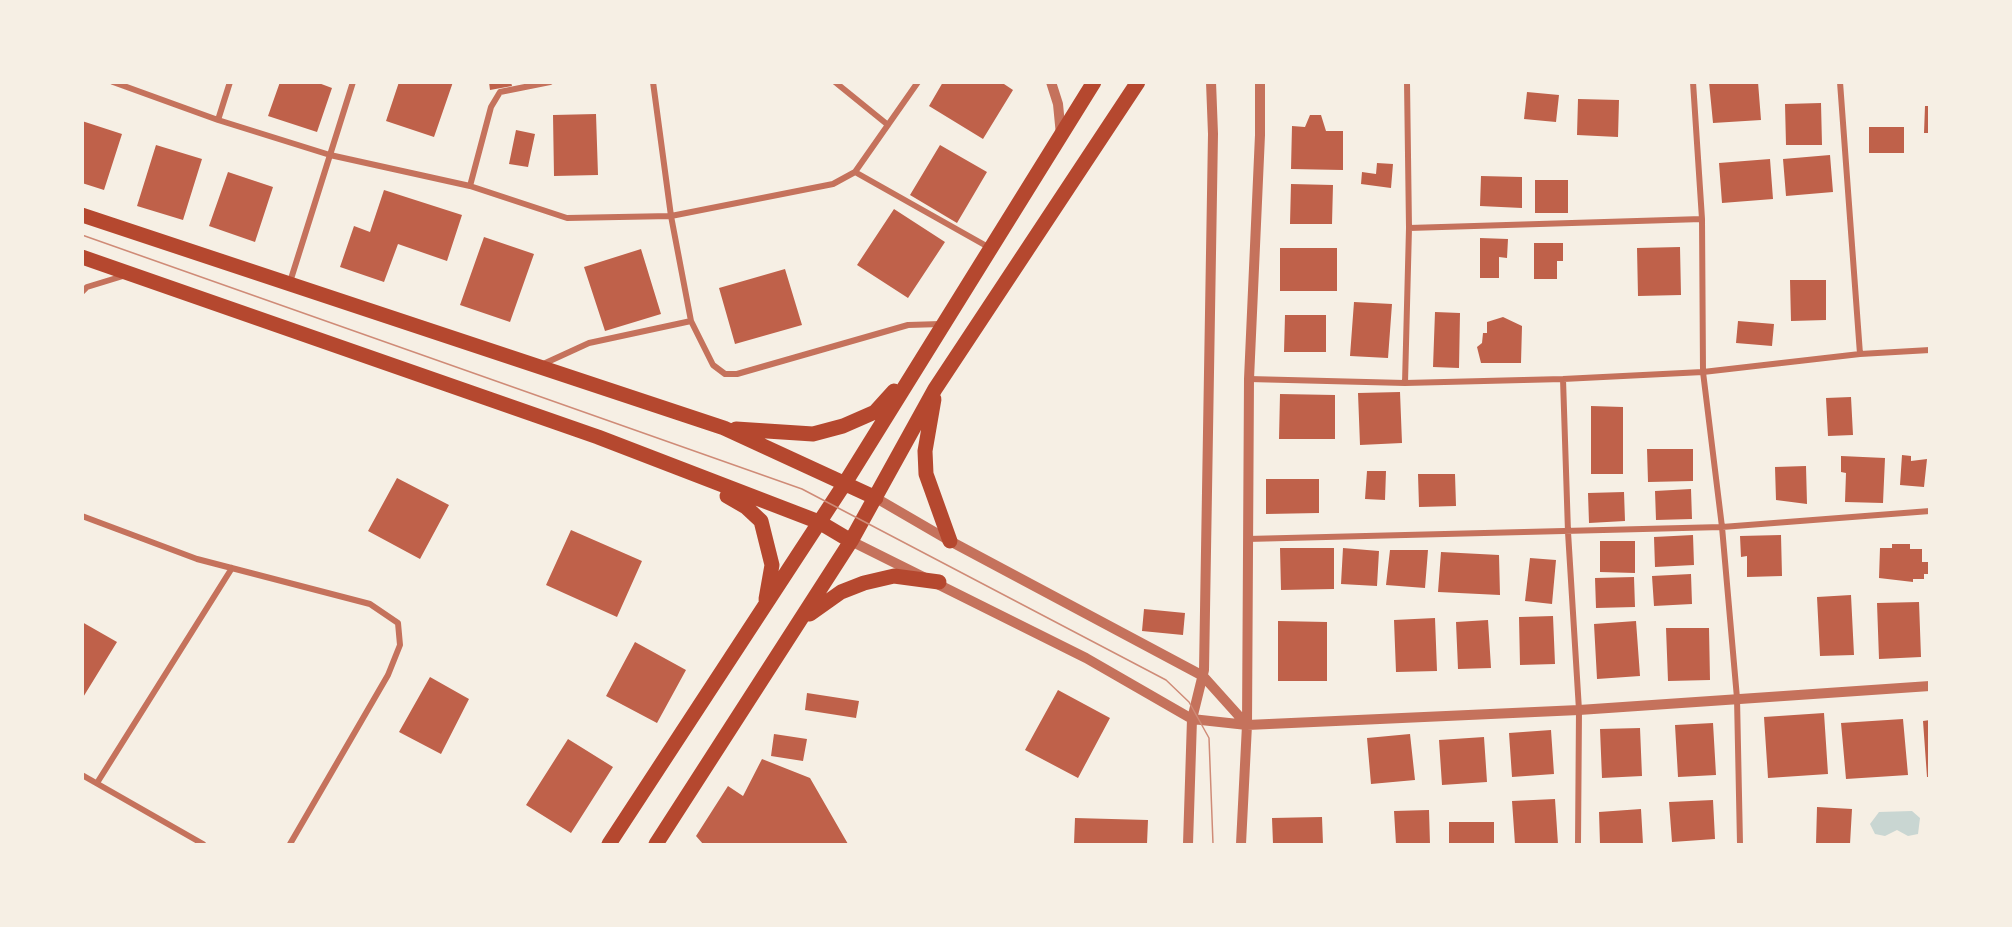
<!DOCTYPE html>
<style>
body{margin:0}
#map{position:relative;width:2012px;height:927px;overflow:hidden;background:#f6efe4;font-family:"PT Sans",sans-serif}
canvas{display:block}
.frame{position:absolute;inset:0;border:84px solid #f6efe4;pointer-events:none}
</style>
<div id="map">
<canvas width="2012" height="927"></canvas>
<div class="frame"></div>
</div>
<script>
const ctx = document.querySelector('canvas').getContext('2d');
ctx.lineJoin = 'round';
function fillPath(path, color) { ctx.fillStyle = color; ctx.fill(path, 'evenodd'); }
const shape = rows => new Path2D(rows.map(r => 'M' + r).join(''));
function trace(path, color, width, dash) { ctx.strokeStyle = color; ctx.lineWidth = width; ctx.lineCap = dash ? 'butt' : 'round'; ctx.setLineDash(dash || []); ctx.stroke(path); }
fillPath(shape([
 [1912,811,1920,818,1918,834,1908,836,1897,830,1885,836,1875,834,1870,824,1879,812]
]), '#c9d6d2');
fillPath(shape([
 [280,82,316,82,332,88,317,132,268,116],
 [399,82,453,82,434,137,386,121],
 [489,82,511,82,512,86,490,90],
 [943,82,1001,82,1013,90,983,139,929,106],
 [1709,82,1758,82,1761,120,1713,123],
 [1527,92,1559,95,1556,122,1524,119],
 [1578,99,1619,100,1618,137,1577,135],
 [1821,103,1822,145,1786,145,1785,104],
 [1925,106,1930,106,1930,133,1924,133],
 [596,114,598,175,554,176,553,115],
 [1310,115,1321,115,1326,131,1343,131,1343,170,1291,169,1292,126,1305,127],
 [82,121,122,134,104,190,82,183],
 [1869,127,1904,127,1904,153,1869,153],
 [516,130,535,134,528,167,509,164],
 [156,145,202,159,183,220,137,206],
 [940,145,987,172,957,223,910,195],
 [1830,155,1833,192,1786,196,1783,159],
 [1770,159,1773,199,1722,203,1719,163],
 [1377,163,1393,164,1391,188,1361,184,1362,172,1376,174],
 [228,172,273,187,255,242,209,226],
 [1481,176,1522,177,1522,208,1480,206],
 [1535,180,1568,180,1568,213,1535,213],
 [1291,184,1333,185,1332,224,1290,224],
 [384,190,462,215,447,261,398,244,384,282,340,267,354,226,370,232],
 [894,209,945,242,908,298,857,265],
 [484,237,534,254,510,322,460,305],
 [1480,238,1508,239,1507,258,1499,257,1499,278,1480,278],
 [1534,243,1563,243,1563,261,1557,261,1557,279,1534,279],
 [1680,247,1681,295,1638,296,1637,248],
 [1280,248,1337,248,1337,291,1280,291],
 [641,249,661,314,605,331,584,267],
 [785,269,802,325,735,344,719,288],
 [1790,280,1826,280,1826,320,1791,321],
 [1354,302,1392,304,1388,358,1350,356],
 [1435,312,1460,313,1459,368,1433,367],
 [1285,315,1326,315,1326,352,1284,352],
 [1503,317,1522,326,1521,363,1481,363,1477,347,1482,343,1483,333,1487,333,1487,322],
 [1738,321,1774,324,1772,346,1736,343],
 [1400,392,1402,443,1360,445,1358,393],
 [1280,394,1335,395,1335,439,1279,439],
 [1851,397,1853,435,1828,436,1826,398],
 [1591,406,1623,407,1623,474,1591,474],
 [1647,449,1693,449,1693,481,1648,482],
 [1902,455,1911,456,1911,461,1927,459,1924,487,1900,485],
 [1841,456,1885,458,1883,503,1845,502,1846,473,1841,472],
 [1806,466,1807,504,1776,500,1775,467],
 [1367,471,1386,471,1385,500,1365,499],
 [1418,474,1455,474,1456,506,1419,507],
 [397,478,449,505,420,559,368,531],
 [1266,479,1319,479,1319,513,1266,514],
 [1691,489,1692,519,1656,520,1655,491],
 [1624,492,1625,521,1589,523,1588,493],
 [571,530,642,561,617,617,546,585],
 [1693,535,1694,565,1655,567,1654,537],
 [1781,535,1782,576,1747,577,1747,556,1741,557,1740,536],
 [1600,541,1635,541,1635,573,1600,572],
 [1892,544,1910,544,1910,549,1922,549,1922,562,1928,562,1928,574,1924,574,1924,579,1913,579,1913,582,1879,578,1880,548,1892,548],
 [1280,548,1334,548,1334,589,1281,590],
 [1343,548,1379,551,1377,586,1341,584],
 [1390,550,1428,550,1425,588,1386,585],
 [1441,552,1499,555,1500,595,1438,592],
 [1530,558,1556,560,1552,604,1525,601],
 [1691,574,1692,604,1654,606,1652,576],
 [1634,577,1635,607,1596,608,1595,578],
 [1851,595,1854,655,1820,656,1817,597],
 [1919,602,1921,657,1879,659,1877,603],
 [1144,609,1185,613,1183,635,1142,631],
 [1553,616,1555,664,1520,665,1519,617],
 [1435,618,1437,671,1396,672,1394,620],
 [1488,620,1491,668,1458,669,1456,622],
 [1278,621,1327,622,1327,681,1278,681],
 [1636,621,1640,676,1597,679,1594,624],
 [82,622,117,642,82,699],
 [1666,628,1709,628,1710,680,1668,681],
 [635,642,686,670,657,723,606,696],
 [430,677,469,699,441,754,399,732],
 [1058,690,1110,718,1078,778,1025,750],
 [807,693,859,701,856,718,805,710],
 [1824,713,1828,774,1768,778,1764,717],
 [1903,719,1908,775,1846,779,1841,723],
 [1930,720,1930,777,1927,777,1923,721],
 [1713,723,1716,775,1678,777,1675,725],
 [1640,728,1642,776,1602,778,1600,729],
 [1551,730,1554,774,1512,777,1509,733],
 [774,734,807,739,803,761,771,756],
 [1410,734,1415,780,1371,784,1367,738],
 [1484,737,1487,782,1442,785,1439,740],
 [568,739,613,767,571,833,526,805],
 [762,759,810,778,848,844,703,844,696,836,728,786,743,796],
 [1555,799,1558,844,1515,844,1512,801],
 [1713,800,1715,839,1672,842,1669,802],
 [1817,807,1852,809,1850,844,1816,844],
 [1641,809,1643,844,1600,844,1599,812],
 [1429,810,1430,844,1396,844,1394,811],
 [1322,817,1323,844,1273,844,1272,818],
 [1075,818,1148,820,1147,844,1074,844],
 [1449,822,1494,822,1494,844,1449,844]
]), '#bf614a');
trace(shape([
 [113,82,218,120,330,155,470,186,567,218,671,216,833,184,855,172,918,82],
 [835,82,888,125],
 [1693,82,1702,219,1703,372,1722,527,1737,698,1740,844],
 [1840,82,1860,354],
 [218,120,230,82],
 [855,172,990,248],
 [470,186,491,107,500,92,550,82],
 [1409,228,1702,219],
 [290,282,353,82],
 [82,292,87,287,123,276],
 [691,321,713,365,725,374,737,374,908,325,941,324],
 [541,365,589,343,691,321,671,216,653,82],
 [1249,379,1405,383,1563,379,1703,372,1860,354,1930,350],
 [1563,379,1568,532,1579,710,1578,844],
 [1405,383,1409,228,1407,82],
 [82,516,197,559,370,604,398,623,400,645,388,675,290,844],
 [1247,539,1722,527,1930,511],
 [82,775,203,844],
 [97,783,232,568]
]), '#c5725c', 6);
trace(shape([
 [1051,82,1058,104,1061,135],
 [876,498,950,541,1203,676,1247,725],
 [851,541,1086,658,1192,719,1247,725,1579,710,1930,686],
 [1188,844,1192,719,1204,670,1213,134,1211,82],
 [1241,844,1247,725,1249,379,1260,135,1260,82]
]), '#c5725c', 10);
trace(shape([
 [82,215,724,428,876,498],
 [82,257,598,437,819,522,851,541],
 [934,399,925,451,926,474,950,541],
 [736,429,813,434,843,426,875,412,894,391],
 [727,496,746,507,761,521,772,565,766,599],
 [810,614,841,592,864,583,894,576,939,582],
 [609,844,845,483,1094,82],
 [656,844,851,541,935,389,1138,82]
]), '#b5482f', 15);
trace(shape([
 [82,235,802,489,1166,680,1189,702,1209,738,1213,844]
]), '#cf8b77', 1.5);
</script>
